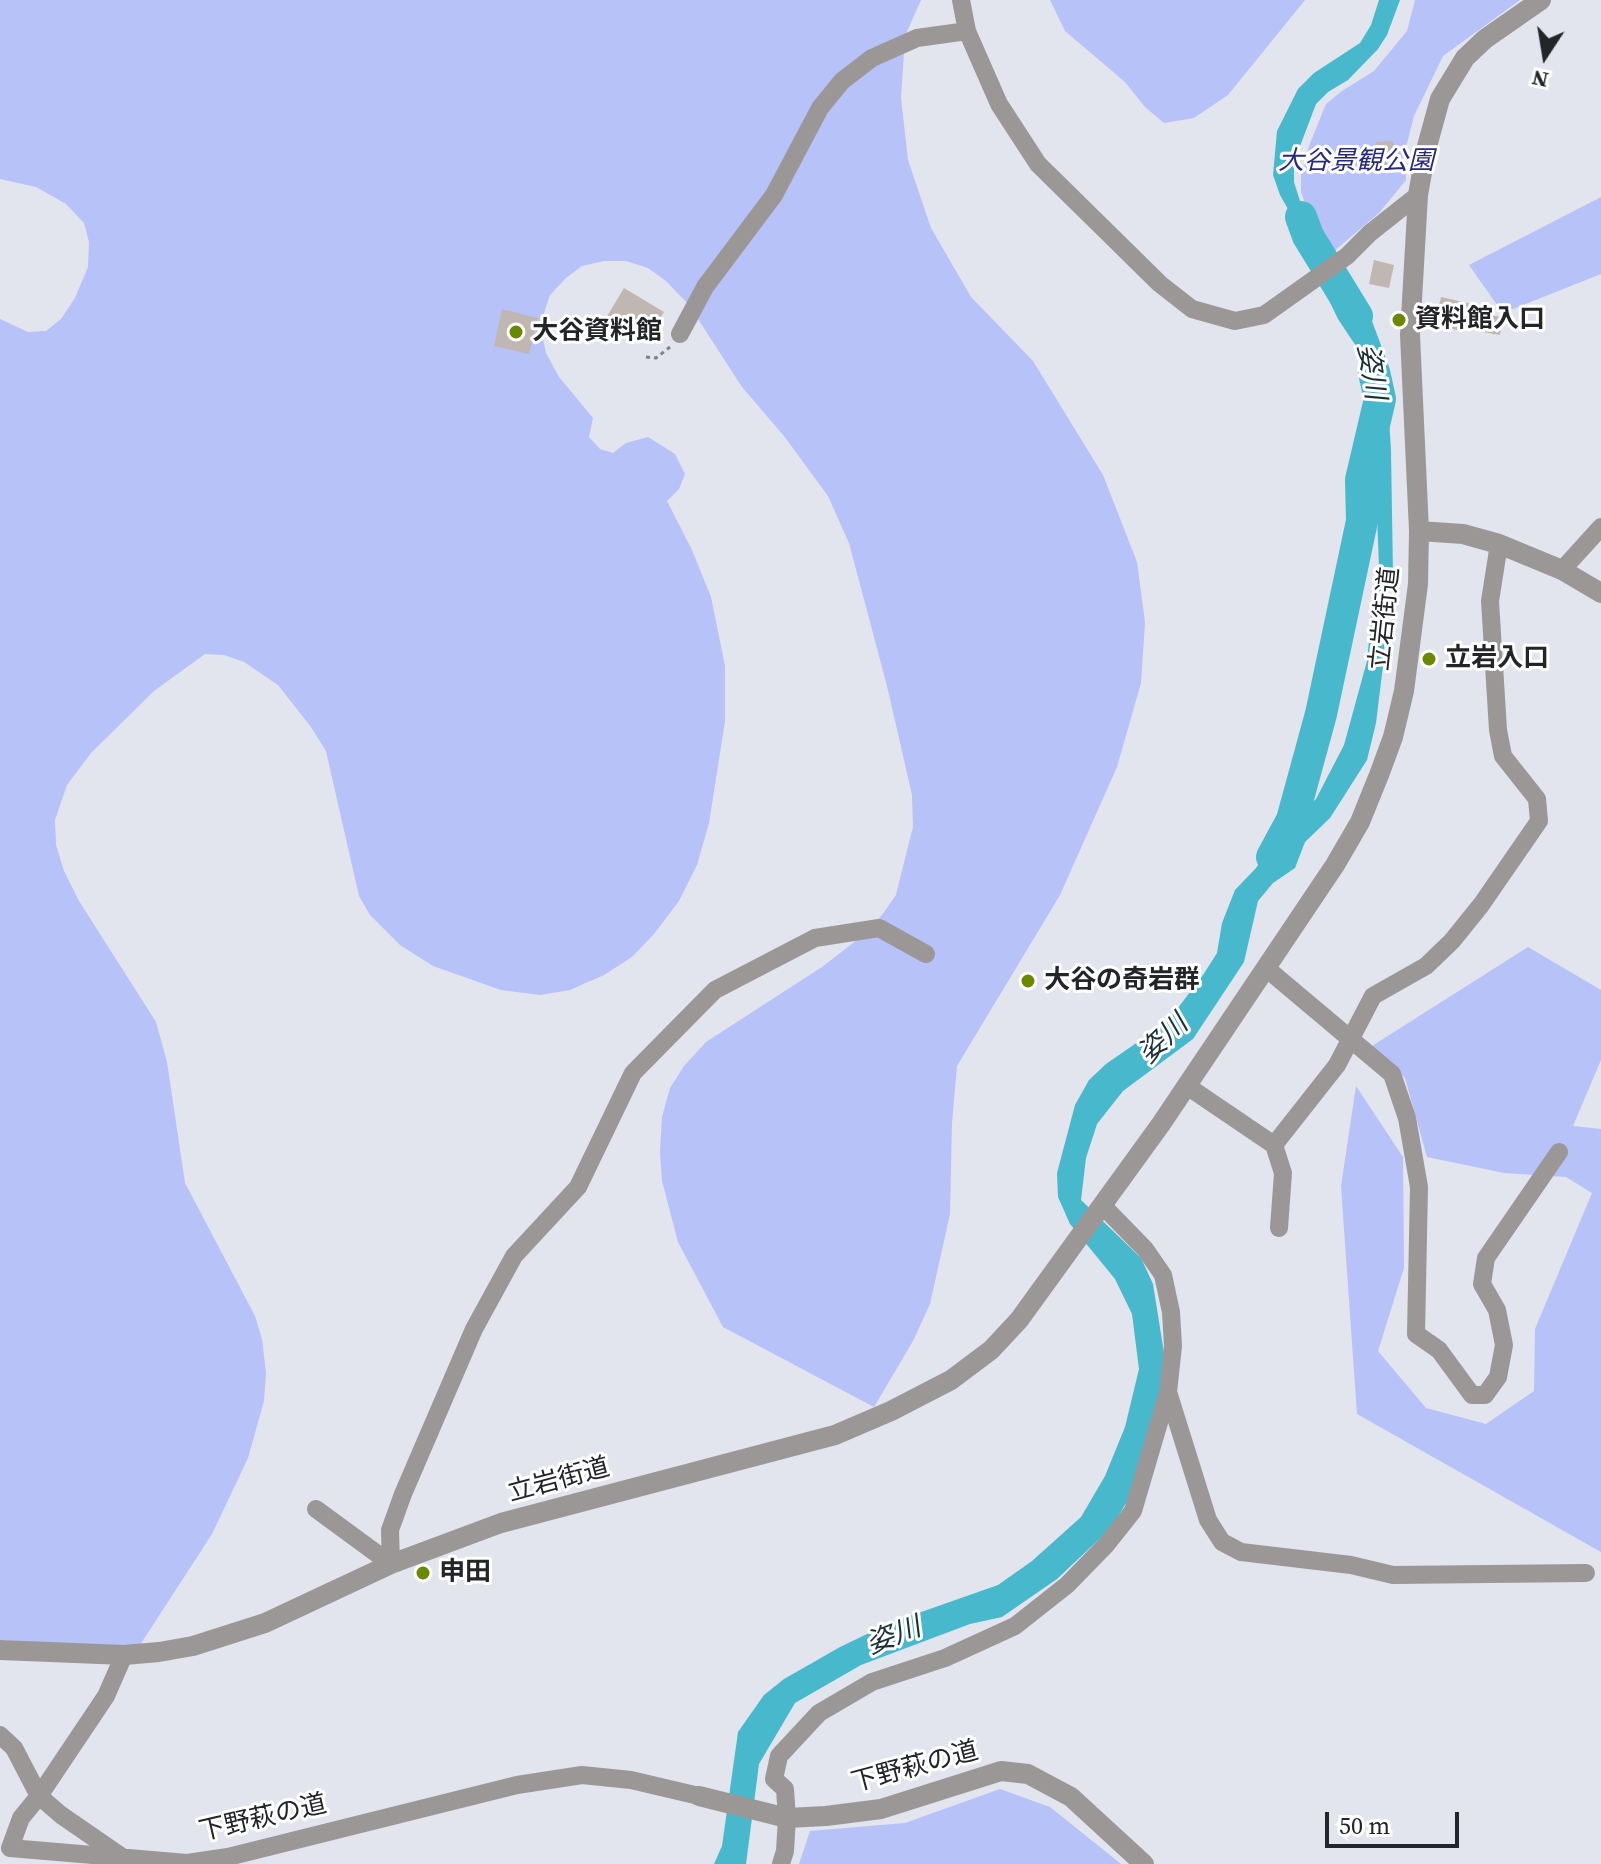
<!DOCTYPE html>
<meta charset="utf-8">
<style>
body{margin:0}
#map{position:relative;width:1601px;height:1864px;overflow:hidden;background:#e2e4ee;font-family:"Source Serif 4",serif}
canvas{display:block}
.north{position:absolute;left:1505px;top:16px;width:80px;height:80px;-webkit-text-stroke:6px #fff;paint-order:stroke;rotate:192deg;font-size:22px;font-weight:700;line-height:32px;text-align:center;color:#242529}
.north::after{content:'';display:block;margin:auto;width:28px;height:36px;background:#242529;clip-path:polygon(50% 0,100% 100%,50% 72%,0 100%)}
.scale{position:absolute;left:1325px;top:1812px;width:134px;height:36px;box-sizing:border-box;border:4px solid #242529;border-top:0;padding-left:10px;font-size:24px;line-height:28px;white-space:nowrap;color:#242529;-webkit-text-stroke:6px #fff;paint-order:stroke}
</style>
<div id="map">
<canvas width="1601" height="1864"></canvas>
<div class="north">N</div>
<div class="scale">50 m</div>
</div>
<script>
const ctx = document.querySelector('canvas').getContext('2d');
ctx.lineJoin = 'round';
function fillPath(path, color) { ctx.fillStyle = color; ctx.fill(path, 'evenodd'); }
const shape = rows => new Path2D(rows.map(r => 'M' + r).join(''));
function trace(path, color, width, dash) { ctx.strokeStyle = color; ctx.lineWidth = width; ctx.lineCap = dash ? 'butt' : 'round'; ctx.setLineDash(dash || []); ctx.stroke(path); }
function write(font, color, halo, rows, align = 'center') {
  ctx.font = font + ' "Source Serif 4","Noto Sans JP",serif'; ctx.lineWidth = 6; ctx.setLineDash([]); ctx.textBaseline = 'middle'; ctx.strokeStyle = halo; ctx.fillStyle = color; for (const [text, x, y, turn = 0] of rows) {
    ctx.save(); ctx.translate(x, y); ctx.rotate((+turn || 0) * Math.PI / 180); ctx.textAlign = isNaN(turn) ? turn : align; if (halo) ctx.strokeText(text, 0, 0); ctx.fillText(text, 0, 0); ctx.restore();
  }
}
fillPath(shape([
 [0,0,921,0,905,36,901,98,908,160,931,228,971,297,1033,361,1103,475,1137,562,1145,622,1141,683,1117,767,1060,895,957,1066,952,1123,950,1214,930,1304,913,1341,874,1407,723,1327,678,1242,662,1181,660,1152,662,1117,670,1088,684,1066,706,1042,822,967,857,940,882,915,896,895,913,827,912,795,887,686,849,543,828,496,784,436,742,387,689,305,666,281,648,268,626,261,604,261,582,266,566,278,550,295,543,316,542,335,546,353,559,377,593,418,589,437,600,449,613,453,626,443,648,437,675,454,685,474,679,489,667,501,692,550,711,597,725,666,725,721,709,823,697,865,679,901,654,934,632,957,604,975,570,990,540,995,501,990,433,966,400,945,370,915,359,896,326,751,311,727,278,685,244,662,224,655,205,654,154,691,91,753,67,785,55,820,56,845,64,871,79,901,156,1022,167,1062,185,1183,255,1316,262,1339,266,1373,264,1401,248,1458,212,1534,138,1648,0,1640,0,319,28,332,46,331,61,319,75,298,88,267,89,242,84,223,66,204,36,187,0,179],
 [1050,0,1305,0,1228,95,1194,118,1164,123,1145,107,1125,82,1065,31],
 [1415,0,1520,0,1443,56,1414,116,1405,151,1406,180,1379,213,1333,252,1314,229,1301,192,1301,175,1309,146,1326,104,1342,91,1374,71,1407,31],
 [1601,197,1601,274,1508,311,1500,309,1469,265],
 [1528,947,1601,990,1601,1060,1573,1126,1601,1129,1601,1552,1357,1414,1341,1186,1356,1086,1403,1157,1404,1268,1378,1351,1426,1408,1486,1424,1534,1391,1535,1329,1592,1193,1566,1177,1504,1173,1427,1157,1405,1078,1372,1046],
 [1000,1789,1050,1807,1121,1864,799,1864,810,1831,905,1823]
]), '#b6c2f8');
fillPath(shape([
 [1379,0,1400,0,1387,35,1378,49,1348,80,1328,92,1316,104,1294,162,1294,182,1300,201,1310,225,1329,251,1317,260,1280,195,1273,175,1277,131,1298,89,1314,73,1360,43,1371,25],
 [1343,268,1369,313,1385,356,1391,450,1393,576,1385,602,1384,658,1376,723,1367,760,1330,818,1305,842,1295,868,1273,883,1258,901,1244,962,1193,1039,1123,1091,1097,1124,1086,1158,1081,1200,1141,1258,1153,1284,1165,1359,1155,1420,1132,1494,1110,1529,1057,1579,1002,1617,970,1624,861,1665,795,1703,759,1764,746,1864,714,1864,722,1846,738,1732,764,1695,784,1679,840,1647,890,1623,998,1585,1032,1561,1081,1517,1105,1476,1125,1427,1139,1369,1132,1314,1115,1279,1070,1224,1058,1197,1057,1173,1075,1105,1089,1080,1106,1064,1168,1021,1203,975,1217,953,1222,923,1235,890,1256,868,1284,827,1316,799,1344,745,1367,661,1374,589,1379,569,1376,486,1376,398,1365,354,1356,346,1338,319,1326,294,1325,286]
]), '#48b9cc');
trace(shape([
 [1301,217,1308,236,1357,316],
 [1272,857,1292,820,1321,714,1362,521,1361,480,1380,399,1374,372]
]), '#48b9cc', 32);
fillPath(shape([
 [1392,141,1398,151,1391,165,1380,165,1372,156,1376,142],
 [1374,260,1394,265,1389,288,1369,284],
 [624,288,664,312,646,342,606,318],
 [1441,297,1472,304,1470,312,1502,317,1500,335,1466,329,1465,332,1435,324],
 [502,309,538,318,529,354,494,346]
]), '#c1b7b2');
trace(shape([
 [646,357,656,358,670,347]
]), '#808188', 3, [4, 4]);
trace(shape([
 [961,0,967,31,999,104,1038,164,1160,284,1192,309,1235,321,1264,315,1347,256,1370,233,1418,195],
 [680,334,705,287,774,195,820,108,842,81,872,58,917,38,967,31],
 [1562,570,1601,527],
 [1266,968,1392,1074,1407,1118,1419,1187,1416,1334,1439,1350,1472,1395,1485,1395,1498,1377,1504,1345,1497,1310,1482,1284,1486,1258,1559,1152],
 [1187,1086,1274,1145,1283,1173,1279,1228],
 [1274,1145,1337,1065,1373,996,1426,966,1452,941,1481,905,1539,821,1537,799,1503,756,1498,730,1490,601,1499,544],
 [1168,1392,1208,1520,1222,1542,1241,1552,1351,1565,1393,1575,1586,1573],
 [316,1509,391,1564],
 [391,1564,390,1530,403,1494,474,1329,514,1256,578,1187,633,1073,715,990,815,938,879,928,926,954],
 [124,1655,106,1696,39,1796,21,1818,10,1848,187,1863,228,1857,517,1785,582,1775,631,1780,699,1796],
 [0,1735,14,1748,39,1796,61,1815,122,1857],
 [781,1864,785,1851,787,1818,785,1789,774,1779,779,1756,819,1713,872,1682,945,1658,1015,1626,1067,1585,1106,1545,1133,1511,1168,1392,1173,1346,1171,1312,1163,1275,1145,1249,1103,1206]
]), '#9c9797', 18);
trace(shape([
 [1419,531,1463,534,1499,544,1562,570,1601,593],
 [0,1650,124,1655,159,1652,193,1646,265,1623,391,1564,501,1523,835,1435,891,1411,951,1380,991,1350,1019,1320,1161,1124,1335,865,1360,822,1379,775,1393,737,1404,691,1418,584,1419,531,1410,335,1418,195,1426,150,1440,99,1465,58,1485,39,1541,0],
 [699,1796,787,1818,826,1816,881,1809,1001,1771,1028,1774,1071,1797,1144,1864]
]), '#9c9797', 20);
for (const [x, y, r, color] of [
 [1399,320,8,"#6a8800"],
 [516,332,8,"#6a8800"],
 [1429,659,8,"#6a8800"],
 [1028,981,8,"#6a8800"],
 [423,1573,8,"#6a8800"]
]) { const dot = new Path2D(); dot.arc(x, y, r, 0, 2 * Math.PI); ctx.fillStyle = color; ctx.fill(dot); trace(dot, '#fff', 3); }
write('italic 26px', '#282b7b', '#fff', [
 ["大谷景観公園",1356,162]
]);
write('bold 26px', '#242529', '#fff', [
 ["資料館入口",1415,320],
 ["大谷資料館",532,332],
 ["立岩入口",1445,659],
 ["大谷の奇岩群",1044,981],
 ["申田",439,1573]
], 'left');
write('26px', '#242529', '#fff', [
 ["立岩街道",1386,619,-84],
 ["立岩街道",559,1481,-15],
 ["下野萩の道",915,1768,-15],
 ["下野萩の道",263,1819,-13]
]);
write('italic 28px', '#1c3134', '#fff', [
 ["姿川",1370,372,81],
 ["姿川",1164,1040,-44],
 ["姿川",894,1637,-21]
]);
</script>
